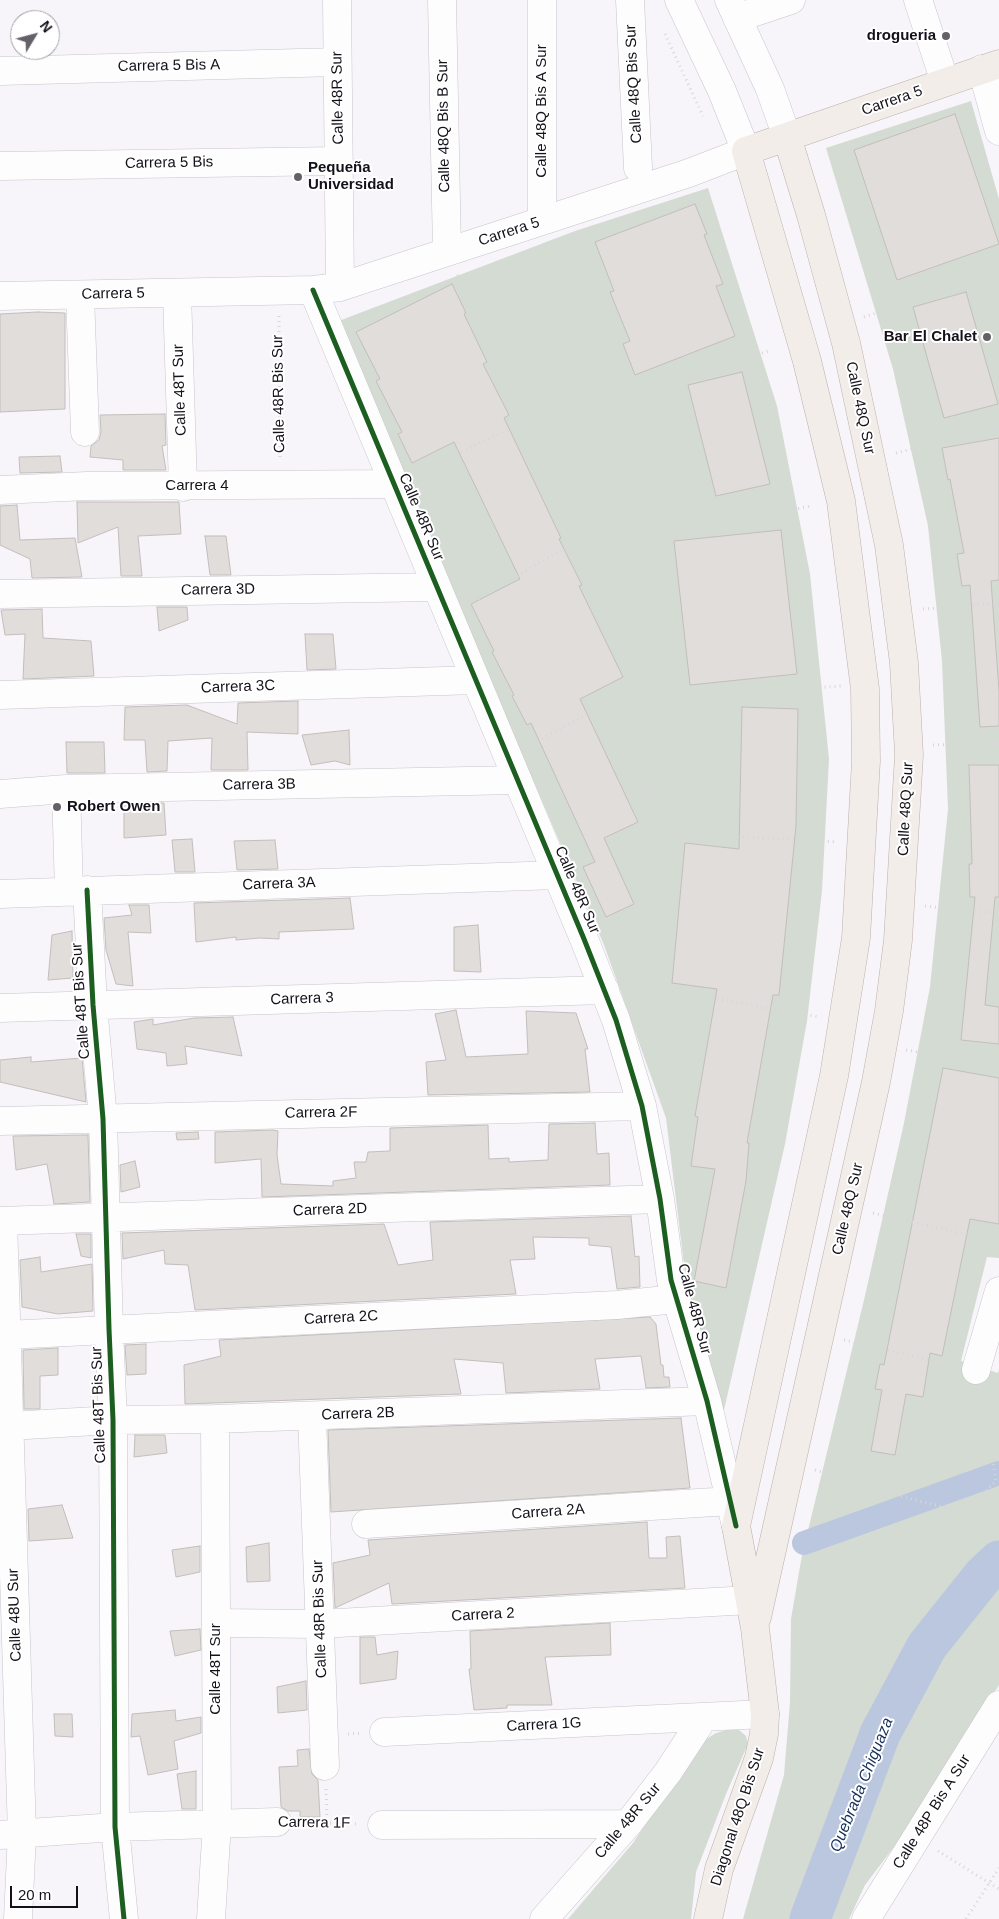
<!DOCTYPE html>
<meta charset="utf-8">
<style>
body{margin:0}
#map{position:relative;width:999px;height:1919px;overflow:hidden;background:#f7f4fa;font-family:Helvetica,sans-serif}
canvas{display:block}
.north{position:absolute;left:10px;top:10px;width:50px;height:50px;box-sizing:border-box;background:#fff;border:1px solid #a1a0a3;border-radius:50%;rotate:53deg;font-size:14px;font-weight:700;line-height:20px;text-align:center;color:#15111a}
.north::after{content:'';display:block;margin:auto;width:18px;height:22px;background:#646068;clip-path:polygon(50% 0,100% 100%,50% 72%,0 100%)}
.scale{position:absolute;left:10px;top:1886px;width:68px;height:22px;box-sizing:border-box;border:2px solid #15111a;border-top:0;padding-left:6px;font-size:15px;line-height:18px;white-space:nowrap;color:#15111a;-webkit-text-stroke:4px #fff;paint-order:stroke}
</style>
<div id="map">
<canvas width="999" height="1919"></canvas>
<div class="north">N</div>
<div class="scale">20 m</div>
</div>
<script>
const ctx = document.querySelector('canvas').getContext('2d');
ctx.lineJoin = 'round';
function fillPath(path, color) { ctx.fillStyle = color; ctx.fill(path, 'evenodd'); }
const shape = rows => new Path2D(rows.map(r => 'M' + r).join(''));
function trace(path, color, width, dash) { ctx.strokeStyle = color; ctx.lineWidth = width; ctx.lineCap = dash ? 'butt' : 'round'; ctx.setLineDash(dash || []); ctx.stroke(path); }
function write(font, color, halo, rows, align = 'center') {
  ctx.font = font + ' Helvetica,sans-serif'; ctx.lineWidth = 4; ctx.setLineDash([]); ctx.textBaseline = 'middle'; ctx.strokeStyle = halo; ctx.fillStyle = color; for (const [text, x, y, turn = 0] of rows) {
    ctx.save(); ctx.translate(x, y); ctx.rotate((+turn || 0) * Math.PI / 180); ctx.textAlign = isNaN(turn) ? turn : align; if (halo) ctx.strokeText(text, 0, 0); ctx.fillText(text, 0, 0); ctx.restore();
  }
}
fillPath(shape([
 [971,101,999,199,999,1258,987,1257,961,1361,998,1373,999,1369,999,1685,906,1831,865,1885,849,1919,743,1919,784,1775,790,1702,791,1619,802,1555,864,1300,904,1123,930,987,948,809,942,661,928,526,893,369,826,148],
 [708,188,777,406,810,574,829,759,822,891,807,1021,785,1144,721,1423,690,1313,666,1118,604,945,336,322,575,231],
 [727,1730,739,1730,746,1736,748,1744,726,1794,696,1872,691,1919,568,1919,633,1843,700,1743,716,1733]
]), '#d4dbd3');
trace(shape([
 [804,1543,999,1473]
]), '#bbc7df', 24);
trace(shape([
 [810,1919,880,1734,927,1646,983,1576,999,1561]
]), '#bbc7df', 41);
const building = shape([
 [955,114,999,244,897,280,854,150,955,114],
 [695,204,707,234,704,235,723,284,716,286,735,336,635,375,623,344,630,341,610,292,614,291,595,242,695,204],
 [452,284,466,313,464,314,487,362,483,364,509,415,504,418,561,538,559,539,582,585,579,586,623,677,580,699,638,822,604,838,634,904,606,917,583,867,595,862,531,723,527,725,512,696,514,695,492,652,494,651,471,604,520,579,454,442,412,463,398,434,402,432,376,381,380,379,356,332,452,284],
 [966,292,998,404,944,418,913,307,966,292],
 [38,312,65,313,65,409,0,412,0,314,38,312],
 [742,372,770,484,716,496,688,385,742,372],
 [165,414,166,445,162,446,166,470,123,470,123,460,90,457,91,446,99,440,101,432,100,415,165,414],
 [999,438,999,580,991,581,999,690,999,726,980,727,970,585,962,586,957,554,964,553,950,479,948,480,942,448,999,438],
 [60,456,62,472,20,473,19,457,60,456],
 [77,502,179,502,181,534,138,536,142,576,121,576,118,527,78,543,77,502],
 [17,505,20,540,75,538,82,577,32,578,30,559,0,545,0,506,17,505],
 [781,530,797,674,690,685,674,541,781,530],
 [205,536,226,536,231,575,210,575,205,536],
 [157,607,187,607,188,620,159,631,157,607],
 [42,609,43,638,91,641,94,676,23,679,25,634,5,635,1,610,42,609],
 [305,634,333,634,336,669,307,670,305,634],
 [298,701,298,734,247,732,248,770,211,770,212,738,168,741,167,771,147,772,145,740,124,740,125,707,187,705,237,724,238,703,298,701],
 [742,707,798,709,796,826,779,995,773,995,747,1143,749,1143,746,1181,726,1288,694,1281,715,1169,691,1166,698,1117,695,1116,717,989,672,983,685,843,739,849,742,707],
 [349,730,350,765,335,761,311,765,302,735,349,730],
 [66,742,104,742,105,773,67,773,66,742],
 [969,765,999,765,999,897,995,897,985,1005,999,1007,999,1044,961,1040,975,897,970,897,969,864,972,864,969,765],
 [124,803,164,803,166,835,124,838,124,803],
 [192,839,195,872,175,872,172,840,192,839],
 [275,840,278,869,237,870,234,841,275,840],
 [350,898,354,929,279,932,279,939,260,938,236,940,236,937,196,942,194,903,350,898],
 [129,905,149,905,151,933,128,932,133,986,116,984,106,950,104,918,132,915,129,905],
 [478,925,481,972,454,971,454,927,478,925],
 [72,931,73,978,48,980,52,935,72,931],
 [456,1010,466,1057,528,1054,526,1011,576,1013,588,1049,585,1049,590,1092,428,1095,426,1062,446,1060,435,1014,456,1010],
 [233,1017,242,1056,185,1046,187,1064,167,1066,166,1053,137,1049,134,1022,153,1019,153,1025,194,1018,233,1017],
 [31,1057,31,1062,82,1058,86,1102,0,1082,0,1060,31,1057],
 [943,1068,999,1078,999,1224,970,1219,942,1356,930,1353,923,1397,906,1394,895,1455,871,1451,882,1390,875,1389,880,1364,884,1365,943,1068],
 [595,1123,597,1154,609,1153,610,1185,262,1197,261,1159,215,1163,215,1132,273,1130,278,1131,277,1155,281,1184,333,1186,333,1181,356,1178,354,1162,366,1162,368,1152,390,1151,390,1128,488,1125,489,1159,509,1158,509,1162,548,1160,549,1124,595,1123],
 [198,1132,199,1139,177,1140,176,1133,198,1132],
 [88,1135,90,1202,54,1204,47,1164,16,1170,13,1136,88,1135],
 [135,1161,140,1187,121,1192,120,1165,135,1161],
 [631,1216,635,1257,639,1256,640,1287,617,1289,611,1247,589,1245,589,1238,533,1237,535,1259,510,1260,516,1294,195,1310,188,1265,165,1264,164,1250,123,1259,122,1233,384,1224,398,1265,433,1260,430,1222,631,1216],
 [76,1234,91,1234,91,1258,81,1256,76,1234],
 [40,1257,41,1272,92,1264,93,1311,58,1314,22,1307,20,1260,40,1257],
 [650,1317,656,1324,661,1365,663,1365,664,1377,669,1377,670,1387,646,1388,641,1356,595,1359,600,1389,506,1393,503,1363,454,1359,461,1394,185,1404,184,1365,221,1356,219,1340,650,1317],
 [146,1344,146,1374,127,1375,125,1345,146,1344],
 [58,1348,58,1375,40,1376,40,1409,24,1409,23,1350,58,1348],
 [681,1418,690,1488,331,1512,328,1430,681,1418],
 [135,1435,165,1435,167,1453,134,1457,135,1435],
 [62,1505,73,1538,29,1541,28,1509,62,1505],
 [647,1522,649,1558,667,1558,666,1537,680,1536,685,1588,392,1604,389,1583,335,1608,333,1563,370,1555,368,1540,647,1522],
 [269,1543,270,1581,247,1582,246,1547,269,1543],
 [200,1546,200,1572,176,1577,172,1550,200,1546],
 [610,1623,611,1655,545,1657,552,1705,507,1705,507,1708,474,1710,469,1669,471,1669,470,1631,610,1623],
 [200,1629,201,1650,175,1656,170,1631,200,1629],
 [360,1637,375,1637,377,1655,398,1651,396,1679,360,1684,360,1637],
 [306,1681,307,1710,278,1713,277,1687,306,1681],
 [175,1710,176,1721,201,1717,201,1733,174,1741,178,1769,148,1775,140,1736,131,1737,132,1714,175,1710],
 [54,1714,72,1714,73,1737,55,1736,54,1714],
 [309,1749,312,1774,318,1780,320,1817,300,1817,300,1811,288,1811,281,1807,279,1767,298,1766,297,1750,309,1749],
 [196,1771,196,1809,182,1809,177,1774,196,1771]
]);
fillPath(building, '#e1dddb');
trace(building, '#c3bebc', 1);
const minor = shape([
 [337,0,340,287],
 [442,0,447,252],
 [630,0,638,168],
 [729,0,770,89,787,137],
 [918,0,945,82],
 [737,18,791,0],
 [982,69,999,131],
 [0,71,337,62],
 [0,166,339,161],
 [542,221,542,0],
 [313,290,584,939,616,1020,642,1106,660,1199,671,1280,707,1401,736,1526],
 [177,293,183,487],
 [80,295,85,432],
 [0,296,313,290,340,287,689,173,746,151,722,91,679,0],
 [0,490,87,486,394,484],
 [0,594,437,587],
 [0,695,476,680],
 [66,789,69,891],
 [0,794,66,789,518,780],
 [87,890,93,1005,103,1119,109,1329,113,1420,115,1827,124,1919],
 [0,894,558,875],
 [0,1008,605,990],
 [0,1121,642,1106],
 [0,1221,660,1199],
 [3,1221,22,1834,18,1919],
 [6,1335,617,1305,676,1299],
 [976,1370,999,1291],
 [312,1416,325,1766],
 [9,1426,113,1420,215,1419,707,1401],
 [366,1524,730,1501],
 [216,1623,320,1624,750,1600],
 [384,1732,765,1714],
 [382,1825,628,1824],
 [0,1835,115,1827,277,1822],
 [211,1919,217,1823,215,1419],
 [544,1919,628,1824,668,1772,704,1717],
 [866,1919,999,1705]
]);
const major = shape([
 [757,1617,876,1082,889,1011,898,940,909,755,904,663,889,545,846,343,811,215,787,137],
 [708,1919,719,1869,759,1758,764,1734,765,1714,755,1628,736,1526,834,1076,856,938,866,761,865,689,841,501,807,361,746,151,999,64]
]);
trace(minor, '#c7c4cc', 29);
trace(major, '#bbb0ab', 29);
trace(shape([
 [665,34,703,116],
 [576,234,626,400],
 [457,275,606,407,643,510,655,601,653,832,646,1027],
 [459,277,636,687,624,732,652,800],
 [279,316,280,459],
 [864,317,999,273],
 [606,407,768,351],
 [525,431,547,354,574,236],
 [896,453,999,428],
 [416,473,522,423],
 [646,538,811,506],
 [470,604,573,543],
 [923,609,999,603],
 [655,699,841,686],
 [933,745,999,743],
 [529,746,635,688],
 [653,832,837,842],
 [925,906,999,914],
 [648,987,819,1017],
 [906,1050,999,1066],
 [873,1213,999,1242],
 [844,1340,952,1365],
 [815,1470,899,1496,965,1512,999,1535],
 [965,1512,996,1481,981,1394],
 [348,1734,361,1733],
 [326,1789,327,1822],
 [300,1822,359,1824],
 [938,1851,999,1889],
 [966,1919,999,1868]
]), '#d8d6d9', 3, [1, 4]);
trace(minor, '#fefdfe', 28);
trace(major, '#f3ede9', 28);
trace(shape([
 [313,290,584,939,616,1020,642,1106,660,1199,671,1280,707,1401,736,1526],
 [87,890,93,1005,103,1119,109,1329,113,1420,115,1827,124,1919]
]), '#1b5e20', 5);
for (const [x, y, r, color] of [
 [946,36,5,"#646068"],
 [298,177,5,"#646068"],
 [987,337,5,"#646068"],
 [57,807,5,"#646068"]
]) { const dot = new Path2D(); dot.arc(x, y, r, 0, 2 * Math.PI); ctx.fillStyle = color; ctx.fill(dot); trace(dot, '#fff', 2); }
write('bold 15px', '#15111a', '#fff', [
 ["drogueria",936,36],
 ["Pequeña",308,168,"left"],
 ["Universidad",308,185,"left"],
 ["Bar El Chalet",977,337],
 ["Robert Owen",67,807,"left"]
], 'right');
write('15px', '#15111a', '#fff', [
 ["Carrera 5 Bis A",169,66,-1],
 ["Calle 48Q Bis Sur",634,84,-93],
 ["Calle 48R Sur",338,98,-91],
 ["Carrera 5",892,101,-19],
 ["Calle 48Q Bis A Sur",542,111,-90],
 ["Calle 48Q Bis B Sur",444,126,-91],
 ["Carrera 5 Bis",169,163,-1],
 ["Carrera 5",509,232,-18],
 ["Carrera 5",113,294,-1],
 ["Calle 48T Sur",180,390,-92],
 ["Calle 48R Bis Sur",279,394,-91],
 ["Calle 48Q Sur",860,408,78],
 ["Carrera 4",197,486],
 ["Calle 48R Sur",421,517,67],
 ["Carrera 3D",218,590,-1],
 ["Carrera 3C",238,687,-2],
 ["Carrera 3B",259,785,-1],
 ["Calle 48Q Sur",906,809,-87],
 ["Carrera 3A",279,884,-2],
 ["Calle 48R Sur",577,890,67],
 ["Carrera 3",302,999,-2],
 ["Calle 48T Bis Sur",81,1001,-94],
 ["Carrera 2F",321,1113,-1],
 ["Calle 48Q Sur",848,1209,-77],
 ["Carrera 2D",330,1210,-2],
 ["Calle 48R Sur",694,1309,75],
 ["Carrera 2C",341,1318,-3],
 ["Calle 48T Bis Sur",99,1405,-92],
 ["Carrera 2B",358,1414,-2],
 ["Carrera 2A",548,1512,-4],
 ["Calle 48U Sur",15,1615,-92],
 ["Carrera 2",483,1615,-3],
 ["Calle 48R Bis Sur",320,1619,-92],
 ["Calle 48T Sur",216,1669,-90],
 ["Carrera 1G",544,1725,-3],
 ["Calle 48P Bis A Sur",932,1812,-58],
 ["Diagonal 48Q Bis Sur",738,1817,-72],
 ["Calle 48R Sur",628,1821,-50],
 ["Carrera 1F",314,1823,1]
]);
write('italic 16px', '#173059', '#fff', [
 ["Quebrada Chiguaza",862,1785,-68]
]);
</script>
